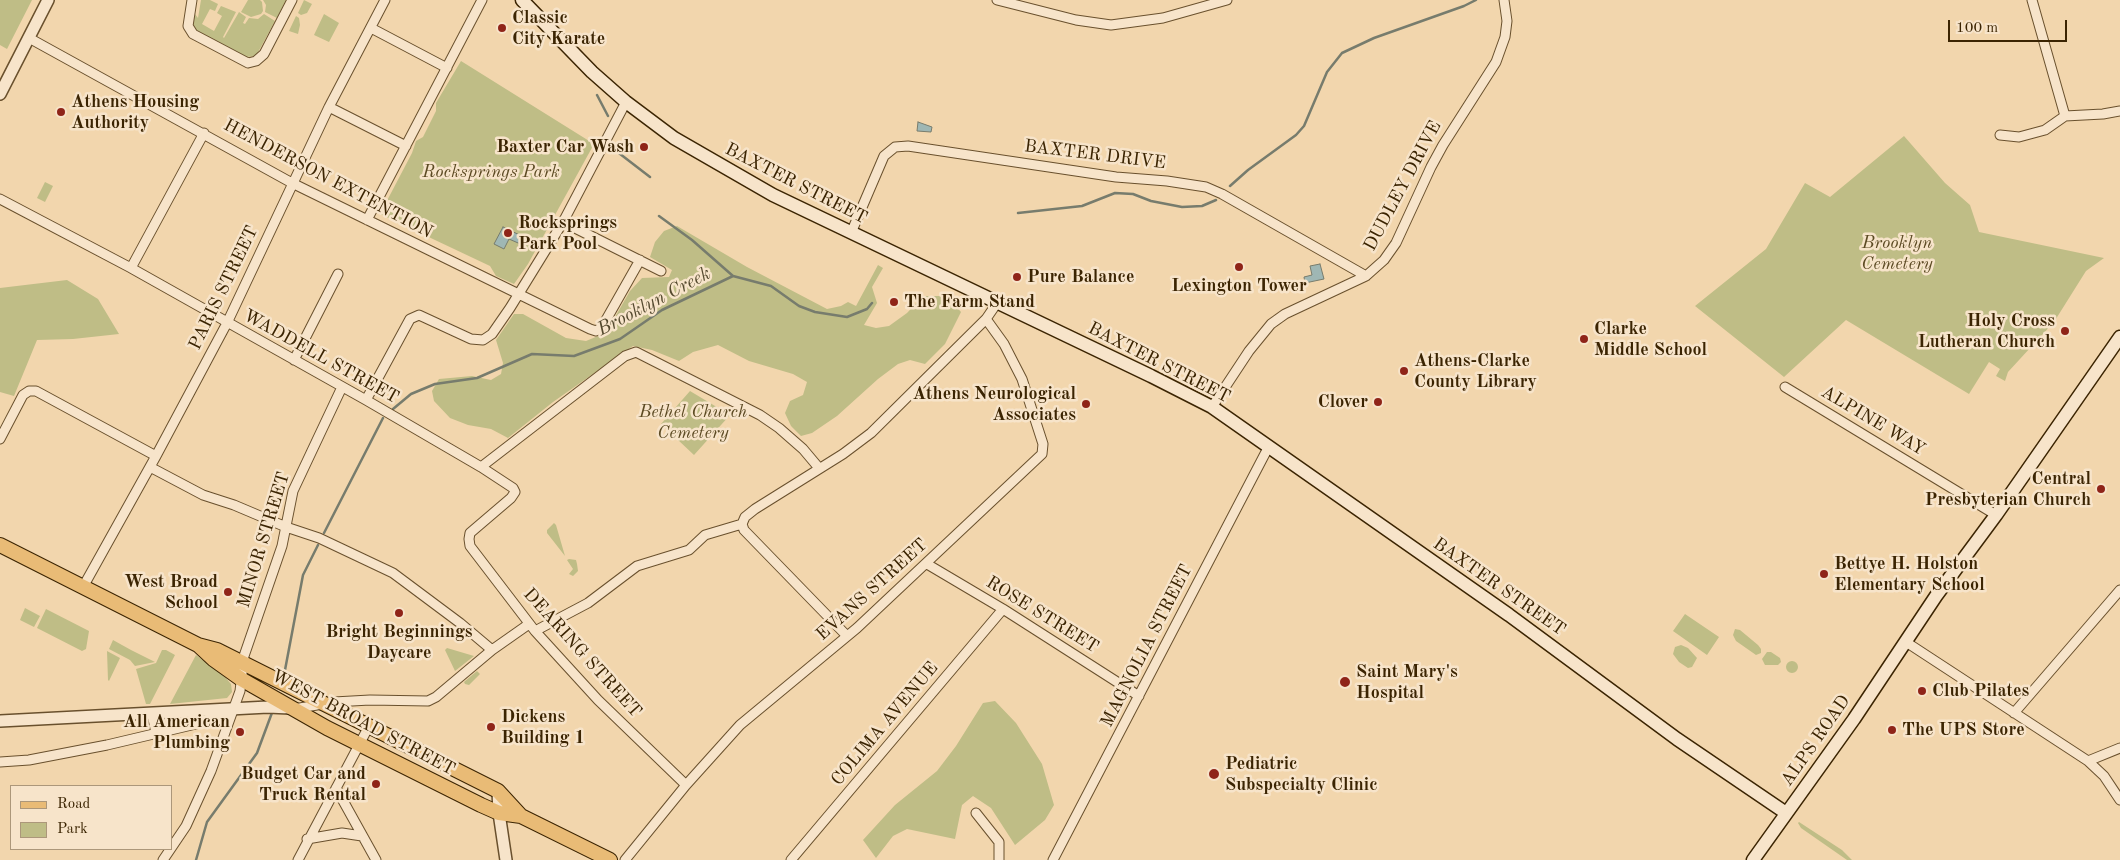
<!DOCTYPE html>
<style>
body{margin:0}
#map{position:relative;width:2120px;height:860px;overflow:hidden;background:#f2d6ad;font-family:"Old Standard TT",serif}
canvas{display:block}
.legend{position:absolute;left:10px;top:785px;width:162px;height:65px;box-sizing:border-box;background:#f7e4ca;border:1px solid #ac977a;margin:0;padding:6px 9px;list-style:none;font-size:15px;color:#3b2402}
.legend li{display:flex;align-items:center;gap:10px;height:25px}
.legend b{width:25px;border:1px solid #ac977a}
.scale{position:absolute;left:1948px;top:20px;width:119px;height:22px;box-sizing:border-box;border:2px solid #3b2402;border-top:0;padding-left:6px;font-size:15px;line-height:18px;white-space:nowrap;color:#3b2402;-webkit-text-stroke:4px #f7e4ca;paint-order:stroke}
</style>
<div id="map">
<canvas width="2120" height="860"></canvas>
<ul class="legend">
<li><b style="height:6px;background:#e9bb76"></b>Road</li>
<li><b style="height:14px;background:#bfbd86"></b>Park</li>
</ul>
<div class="scale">100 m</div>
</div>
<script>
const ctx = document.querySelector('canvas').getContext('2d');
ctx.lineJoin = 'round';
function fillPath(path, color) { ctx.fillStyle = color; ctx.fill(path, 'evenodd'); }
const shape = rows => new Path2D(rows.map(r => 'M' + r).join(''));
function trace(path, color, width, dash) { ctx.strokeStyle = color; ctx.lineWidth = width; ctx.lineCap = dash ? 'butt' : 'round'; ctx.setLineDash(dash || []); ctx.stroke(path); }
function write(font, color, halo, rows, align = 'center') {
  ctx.font = font + ' "Old Standard TT",serif'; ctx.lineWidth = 5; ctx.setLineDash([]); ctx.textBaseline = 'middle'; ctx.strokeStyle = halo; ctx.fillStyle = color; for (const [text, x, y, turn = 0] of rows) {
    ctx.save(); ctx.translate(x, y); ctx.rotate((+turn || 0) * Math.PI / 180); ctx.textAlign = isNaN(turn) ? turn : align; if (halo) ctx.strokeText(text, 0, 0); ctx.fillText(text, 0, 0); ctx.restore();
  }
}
fillPath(shape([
 [0,0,32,0,7,49,0,45],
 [201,0,210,0,218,4,215,11,210,9,202,24,214,31,222,16,217,13,221,6,236,12,223,37,224,38,239,12,246,17,243,23,245,24,249,18,258,19,264,14,275,21,256,56,247,57,198,32,194,27,192,18,195,14,198,18],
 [248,0,260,0,262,2,263,11,261,14,251,17,241,12],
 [263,0,286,0,277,18,265,12,266,5],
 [304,0,312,4,307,13,301,15,298,13],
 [324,14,339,23,329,42,314,35],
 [296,16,299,18,300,25,298,34,289,31],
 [461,61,594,144,528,264,514,284,496,276,490,266,380,214,412,153,416,141,423,137,436,111,436,103],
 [1904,136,1945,183,1970,205,1979,232,2104,258,2086,271,2054,322,2008,372,2005,381,1996,376,2000,369,1989,362,1969,394,1846,320,1784,377,1695,306,1766,249,1805,183,1830,197],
 [45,182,53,186,45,202,37,198],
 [677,226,747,267,827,309,841,306,848,302,856,306,878,265,883,268,872,287,877,303,864,325,876,328,889,326,907,313,923,296,940,296,954,304,961,312,945,344,925,364,910,360,898,364,878,379,837,416,812,433,801,436,791,426,785,413,790,401,803,395,807,382,793,374,749,361,718,345,693,352,679,361,652,350,633,346,553,402,508,438,491,429,468,425,450,418,434,401,432,391,439,379,472,376,491,380,501,374,503,363,496,340,514,314,523,314,566,338,586,341,603,334,611,324,630,291,642,278,669,277,672,270,650,257,655,242,664,231],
 [67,280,98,299,119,334,73,339,37,340,14,396,0,392,0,288],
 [690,391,730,415,694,455,661,424],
 [554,523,556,525,565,556,547,533,547,530],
 [569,559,576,560,577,564,578,571,573,576,569,574,573,569,567,560],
 [25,608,40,616,34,627,20,620],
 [46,609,89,631,86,649,82,651,37,628],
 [1685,614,1719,637,1707,655,1673,631],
 [1735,629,1740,630,1758,645,1761,649,1761,653,1756,655,1736,641,1733,635],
 [113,640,131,650,155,662,135,666,130,660,109,649],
 [1681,645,1688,648,1697,658,1692,667,1688,668,1679,662,1673,654,1675,647],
 [447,648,474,656,455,671,445,650],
 [162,650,166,650,175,655,150,704,146,704,136,669,156,663],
 [107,651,120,658,109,681,108,680],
 [1767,652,1771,652,1780,658,1781,662,1778,665,1765,665,1762,659],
 [196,655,225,677,231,684,232,692,227,698,170,704],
 '1786 667a6 6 0 1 1 12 0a6 6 0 1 1-12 0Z',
 [477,671,480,674,469,685,465,684,464,682],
 [995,701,1016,723,1042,764,1054,805,1045,820,1015,845,991,808,973,796,962,805,955,839,907,829,893,836,876,858,863,840,895,805,937,771,956,746,983,703],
 [1799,822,1842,850,1852,860,1847,860,1801,828,1798,823]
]), '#bfbd86');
const water = shape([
 [918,122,932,127,931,132,917,131,918,122],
 [503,227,528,239,525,246,509,239,504,249,494,244,503,227],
 [1320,264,1324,279,1305,283,1304,277,1312,275,1310,266,1320,264]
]);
fillPath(water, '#9fb7b4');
trace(water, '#777c6d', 1);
trace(shape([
 [597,95,608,116],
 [611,147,650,177],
 [1230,186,1248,170,1296,135,1304,126,1327,72,1342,53,1374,38,1464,6,1476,0],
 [1018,213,1082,206,1115,193,1133,194,1151,201,1182,207,1202,206,1216,200],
 [659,216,692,240,733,276,771,286,799,306,815,312,847,317,867,309,872,303],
 [393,409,411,394,435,384,477,378,532,354,574,356,620,339,662,310,733,276],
 [324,533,383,418],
 [285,670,303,575,318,545],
 [196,860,207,822,257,753,273,710]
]), '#777c6d', 2.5);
const minor = shape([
 [192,0,188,26,193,34,248,63,256,61,264,54,292,0],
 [997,0,1076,20,1111,25,1163,18,1227,0],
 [2032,0,2065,116],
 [371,28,447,68],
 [29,38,292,183,590,329,596,331,602,327,640,260],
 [329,107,406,146],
 [2000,135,2019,137,2045,130,2065,116,2103,114,2120,111],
 [0,199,131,268,366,400,481,467,513,488,515,492,511,498,470,533,469,539,470,546,535,631,598,700,686,785],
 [367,220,482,0],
 [563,222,661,271],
 [851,233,884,156,895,147,908,146,1116,177,1167,181,1206,187,1222,194,1366,276],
 [131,268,204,133],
 [294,360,338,274],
 [1785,387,1996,515],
 [366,400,410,319,419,315,471,339,483,340,492,334,510,308,563,222,626,102],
 [1212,407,1249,351,1271,324,1285,314,1366,276,1384,260,1396,243,1431,167,1443,145,1496,62,1505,37,1507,21,1504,0],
 [0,439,23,395,29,391,36,391,156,456],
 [150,467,203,495,234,505,286,527,319,538,393,573,460,623,492,650],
 [481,467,625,356,636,352,760,415,779,428,803,449,819,468],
 [742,524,745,517,755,509,843,454,871,433,986,319,997,303],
 [742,524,744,530,847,636],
 [927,564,1003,609,1139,696],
 [83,587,156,456,227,323,329,107,385,0],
 [535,631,588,603,637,566,689,550,705,535,742,524],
 [1906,642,2088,761,2104,776,2120,800],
 [294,709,334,702,370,700,428,701,436,697,492,650,529,624],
 [2014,713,2120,590],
 [152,714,156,733],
 [2088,761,2120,748],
 [0,762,29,760,107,745,196,724,230,710],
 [336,788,376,860],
 [976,813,999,842,999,860],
 [307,839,342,833,362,836],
 [163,860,186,826,211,771,240,691,244,656,282,546,293,491,342,387],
 [298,860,369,726],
 [625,860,686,785,740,725,857,628,1042,454,1043,444,1022,379,1004,344,986,319],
 [791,860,1003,609],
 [1053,860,1269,446]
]);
const tertiary = shape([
 [0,94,48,0],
 [0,721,268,707,290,708],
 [498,791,499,813,506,860]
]);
const secondary = shape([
 [522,0,592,72,626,102,674,138,773,195,1151,376,1212,407,1509,615,1677,739,1786,813],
 [1753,860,1854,719,1936,596,1996,515,2120,337]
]);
const primary = shape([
 [0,545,198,645,217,650,498,791,521,816],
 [198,645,213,659,241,679,327,728,481,805,499,813,521,816,610,860]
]);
trace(minor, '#69502d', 11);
trace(tertiary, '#69502d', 14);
trace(secondary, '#3b2402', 15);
trace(primary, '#3b2402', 16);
trace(minor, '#f7e4ca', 9);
trace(tertiary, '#f7e4ca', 11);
trace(secondary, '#f7e4ca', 12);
trace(primary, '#e9bb76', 14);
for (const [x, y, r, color] of [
 [502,28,5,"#8f2418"],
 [61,112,5,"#8f2418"],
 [644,147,5,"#8f2418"],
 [508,233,5,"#8f2418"],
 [1239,267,5,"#8f2418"],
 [1017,277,5,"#8f2418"],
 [894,302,5,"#8f2418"],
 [2065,331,5,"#8f2418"],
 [1584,339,5,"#8f2418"],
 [1404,371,5,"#8f2418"],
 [1378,402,5,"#8f2418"],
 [1086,404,5,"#8f2418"],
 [2101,489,5,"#8f2418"],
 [1824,574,5,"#8f2418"],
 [228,592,5,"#8f2418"],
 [399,613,5,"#8f2418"],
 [1345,682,6,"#8f2418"],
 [1922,691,5,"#8f2418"],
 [491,727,5,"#8f2418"],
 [1892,730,5,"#8f2418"],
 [240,732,5,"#8f2418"],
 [1214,774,6,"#8f2418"],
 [376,784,5,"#8f2418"]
]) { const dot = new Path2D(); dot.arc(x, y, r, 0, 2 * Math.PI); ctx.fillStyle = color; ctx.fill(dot); trace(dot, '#f7e4ca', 2); }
write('bold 18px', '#3b2402', '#f7e4ca', [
 ["Classic",512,18],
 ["City Karate",512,39],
 ["Athens Housing",71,102],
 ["Authority",71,123],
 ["Baxter Car Wash",634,147,"right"],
 ["Rocksprings",518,223],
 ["Park Pool",518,244],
 ["Pure Balance",1027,277],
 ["Lexington Tower",1239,286,"center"],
 ["The Farm Stand",904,302],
 ["Holy Cross",2055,321,"right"],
 ["Lutheran Church",2055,342,"right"],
 ["Clarke",1594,329],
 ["Middle School",1594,350],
 ["Athens-Clarke",1414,361],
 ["County Library",1414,382],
 ["Athens Neurological",1076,394,"right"],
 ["Associates",1076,415,"right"],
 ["Clover",1368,402,"right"],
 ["Central",2091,479,"right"],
 ["Presbyterian Church",2091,500,"right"],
 ["Bettye H. Holston",1834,564],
 ["Elementary School",1834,585],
 ["West Broad",218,582,"right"],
 ["School",218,603,"right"],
 ["Bright Beginnings",399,632,"center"],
 ["Daycare",399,653,"center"],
 ["Saint Mary's",1356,672],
 ["Hospital",1356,693],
 ["Club Pilates",1932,691],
 ["Dickens",501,717],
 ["Building 1",501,738],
 ["All American",230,722,"right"],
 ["Plumbing",230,743,"right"],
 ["The UPS Store",1902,730],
 ["Pediatric",1225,764],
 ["Subspecialty Clinic",1225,785],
 ["Budget Car and",366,774,"right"],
 ["Truck Rental",366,795,"right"]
], 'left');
write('18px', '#3b2402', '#f7e4ca', [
 ["BAXTER DRIVE",1095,155,7],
 ["HENDERSON EXTENTION",328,179,28],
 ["BAXTER STREET",796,184,27],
 ["DUDLEY DRIVE",1403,186,-62],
 ["PARIS STREET",224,288,-64],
 ["WADDELL STREET",321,357,29],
 ["BAXTER STREET",1159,363,27],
 ["ALPINE WAY",1873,421,31],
 ["MINOR STREET",264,540,-73],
 ["BAXTER STREET",1499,587,35],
 ["EVANS STREET",872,590,-42],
 ["ROSE STREET",1042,615,32],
 ["MAGNOLIA STREET",1147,646,-63],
 ["DEARING STREET",582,653,48],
 ["WEST BROAD STREET",363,723,28],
 ["COLIMA AVENUE",885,724,-50],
 ["ALPS ROAD",1816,741,-55]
]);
write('italic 18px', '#5c4a23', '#f7e4ca', [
 ["Rocksprings Park",491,172],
 ["Brooklyn",1897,243],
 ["Cemetery",1897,264],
 ["Bethel Church",693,412],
 ["Cemetery",693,433]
]);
write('italic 19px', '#54492e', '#f7e4ca', [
 ["Brooklyn Creek",654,302,-28]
]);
</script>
